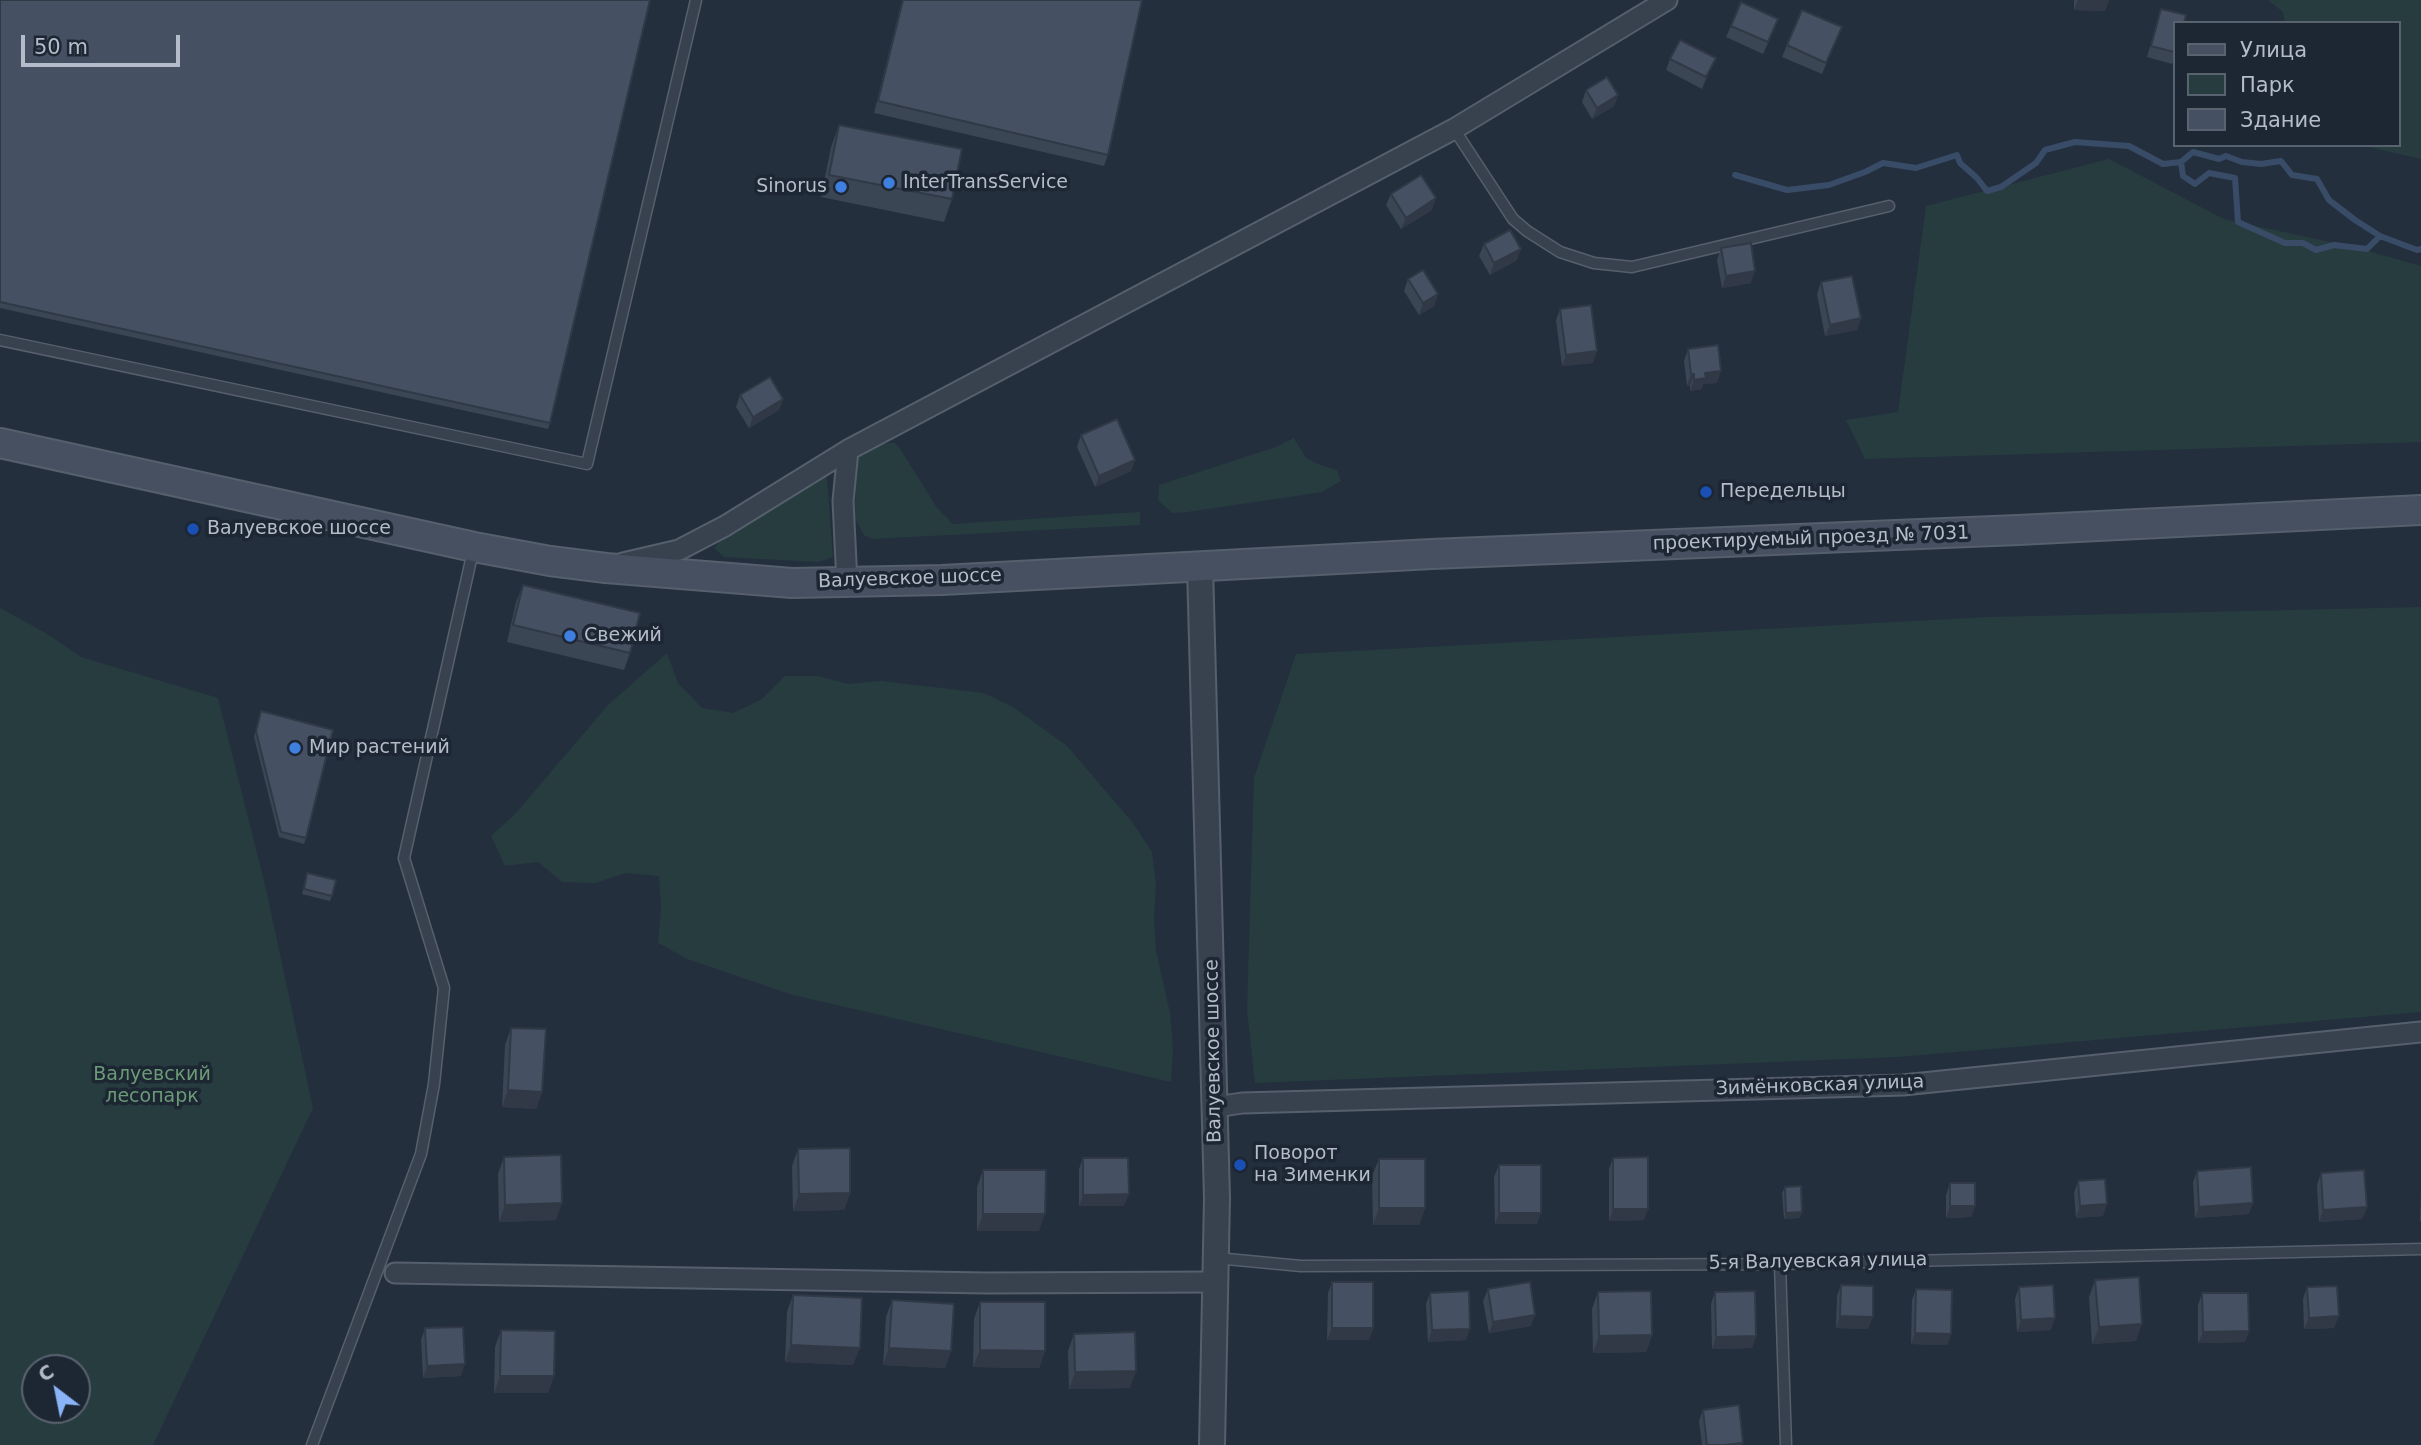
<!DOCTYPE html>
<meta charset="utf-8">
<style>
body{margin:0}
#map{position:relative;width:2421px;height:1445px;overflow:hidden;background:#242f3e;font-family:"DejaVu Sans",sans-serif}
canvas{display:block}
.legend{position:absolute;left:2173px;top:21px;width:228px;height:126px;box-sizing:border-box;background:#1d2633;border:2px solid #59626f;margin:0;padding:9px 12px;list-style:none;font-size:21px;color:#b4bcc9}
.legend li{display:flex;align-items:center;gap:14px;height:35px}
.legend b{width:35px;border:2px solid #59626f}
.north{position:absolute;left:21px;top:1354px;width:70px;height:70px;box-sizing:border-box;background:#1d2633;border:2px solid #59626f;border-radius:50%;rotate:328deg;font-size:19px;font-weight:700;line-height:28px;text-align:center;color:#b4bcc9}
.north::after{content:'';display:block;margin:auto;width:24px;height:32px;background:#8ab4f8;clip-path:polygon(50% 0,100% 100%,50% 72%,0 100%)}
.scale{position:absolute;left:21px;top:35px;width:159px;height:32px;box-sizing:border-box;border:4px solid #b4bcc9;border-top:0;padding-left:9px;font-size:21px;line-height:24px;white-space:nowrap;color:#b4bcc9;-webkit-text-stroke:5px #1d2633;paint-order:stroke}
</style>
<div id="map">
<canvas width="2421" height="1445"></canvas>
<ul class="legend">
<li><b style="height:9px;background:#465061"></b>Улица</li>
<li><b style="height:19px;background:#263c3f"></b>Парк</li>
<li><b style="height:19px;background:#455162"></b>Здание</li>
</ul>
<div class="north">С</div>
<div class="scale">50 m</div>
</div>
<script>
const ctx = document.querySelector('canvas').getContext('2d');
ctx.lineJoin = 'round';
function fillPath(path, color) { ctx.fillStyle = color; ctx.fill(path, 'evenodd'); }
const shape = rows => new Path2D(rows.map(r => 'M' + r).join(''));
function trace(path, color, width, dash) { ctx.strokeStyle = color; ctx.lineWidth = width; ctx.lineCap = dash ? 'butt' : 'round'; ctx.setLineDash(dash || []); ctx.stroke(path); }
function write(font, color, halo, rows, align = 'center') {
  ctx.font = font + ' "DejaVu Sans",sans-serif'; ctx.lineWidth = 7; ctx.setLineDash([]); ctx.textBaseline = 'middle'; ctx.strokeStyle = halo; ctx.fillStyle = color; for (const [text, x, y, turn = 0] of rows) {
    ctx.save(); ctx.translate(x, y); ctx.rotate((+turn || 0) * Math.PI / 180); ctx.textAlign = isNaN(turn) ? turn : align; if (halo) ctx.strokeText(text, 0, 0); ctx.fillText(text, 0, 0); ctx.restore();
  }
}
fillPath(shape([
 [2268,0,2421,0,2421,159,2360,145,2398,145,2398,23,2285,23,2283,12],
 [2109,159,2224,219,2357,248,2421,266,2421,442,1865,459,1846,420,1898,412,1926,206],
 [1294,438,1306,458,1320,465,1337,470,1341,481,1322,492,1188,512,1172,513,1158,500,1159,485,1276,447],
 [890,443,895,443,901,450,937,508,953,524,1140,512,1140,525,872,539,864,535,855,519,854,470,857,458,862,453,871,446],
 [821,478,827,478,833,557,818,562,724,557,714,548,720,541],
 [2421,607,2421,1012,1898,1057,1255,1083,1247,1010,1254,778,1296,654,1989,617],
 [0,608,46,633,81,657,218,698,266,889,313,1108,153,1445,0,1445],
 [35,1368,77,1368,77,1410,35,1410],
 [667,653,678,683,702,708,733,713,762,699,785,676,818,676,848,684,881,681,984,693,1013,707,1067,746,1133,823,1152,852,1156,885,1154,918,1156,951,1170,1013,1173,1049,1171,1082,793,995,687,959,658,943,661,909,659,876,626,873,595,883,562,882,538,862,505,866,491,836,515,814,609,704]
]), '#263c3f');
trace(shape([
 [2181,162,2183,176,2195,184,2209,173,2235,178,2238,222,2285,243,2303,243,2316,250,2334,245,2367,249,2380,236],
 [1735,175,1787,190,1829,185,1865,172,1883,163,1916,168,1957,155,1960,163,1977,178,1987,191,2001,187,2036,163,2045,150,2075,142,2129,146,2163,164,2181,162,2193,152,2219,159,2226,156,2242,162,2261,164,2281,161,2292,175,2317,179,2329,200,2355,220,2380,236,2417,250,2421,249]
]), '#394c67', 6);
const service = shape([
 [1454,129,1513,219,1527,231,1560,252,1594,263,1632,267,1889,206],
 [0,340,587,464,696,0],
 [1216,1258,1301,1266,1780,1264,2421,1249],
 [1780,1264,1786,1445],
 [312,1445,421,1154,434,1084,444,988,404,858,473,551]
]);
const minor = shape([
 [623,563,679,550,725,526,848,450,1454,129,1667,0],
 [847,583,843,501,848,450],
 [1216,1107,1242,1103,1903,1085,2421,1032],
 [395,1273,987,1283,1215,1282]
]);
const tertiary = shape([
 [1200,566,1217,1198,1212,1445]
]);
const secondary = shape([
 [0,443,474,547,550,561,606,568,792,583,942,580,1432,554,2018,530,2421,510]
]);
trace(service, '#565f6c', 13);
trace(minor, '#565f6c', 23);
trace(tertiary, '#565f6c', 28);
trace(secondary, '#565f6c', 32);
trace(service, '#38414e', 10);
trace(minor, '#38414e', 19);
trace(tertiary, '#38414e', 24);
trace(secondary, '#465061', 28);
fillPath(shape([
 [0,0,550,423,548,429,0,308],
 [902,0,1142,0,1108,155,1104,166,874,113],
 [2074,0,2109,0,2105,11,2074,10],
 [2161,9,2174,23,2174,58,2172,64,2147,57],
 [1731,26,1774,30,1763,54,1726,37],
 [1842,27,1822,74,1782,57,1787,45],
 [1716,58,1702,89,1666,70,1670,59],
 [1586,90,1618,95,1614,106,1592,119,1582,102],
 [839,125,952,199,944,222,821,197,831,147],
 [1391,194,1432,210,1401,229,1386,205],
 [1484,244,1517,260,1490,275,1479,256],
 [1721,248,1751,283,1722,288,1717,260],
 [1408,279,1438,294,1434,306,1419,315,1404,291],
 [1821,282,1861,318,1857,330,1825,336,1817,294],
 [1560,309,1593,363,1562,366,1556,320],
 [1688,349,1717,383,1703,384,1702,389,1690,391,1690,386,1687,386,1684,361],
 [740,395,783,399,779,410,749,428,736,407],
 [1081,435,1135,460,1131,471,1095,487,1077,447],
 [523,585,630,653,624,670,507,642,516,602],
 [261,711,306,838,304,844,279,837,254,737],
 [307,873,332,896,330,901,302,894],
 [511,1028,542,1092,536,1109,502,1107,505,1045],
 [798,1149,850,1193,844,1210,793,1211,792,1166],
 [504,1157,556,1220,499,1222,498,1174],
 [1083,1158,1124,1206,1079,1206,1079,1169],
 [1613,1158,1644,1220,1609,1221,1609,1169],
 [1379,1159,1425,1208,1419,1225,1373,1225,1372,1176],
 [1499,1165,1537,1224,1495,1224,1494,1177],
 [983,1170,1039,1231,977,1231,977,1187],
 [2197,1171,2249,1214,2195,1218,2193,1182],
 [2321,1173,2367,1207,2362,1219,2319,1222,2317,1185],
 [2078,1181,2103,1216,2076,1218,2074,1193],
 [1950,1183,1975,1206,1971,1217,1946,1218,1946,1195],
 [1785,1187,1800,1218,1784,1219,1782,1193],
 [2421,1190,2421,1221,2420,1221],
 [2095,1280,2136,1341,2092,1344,2089,1297],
 [1332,1282,1373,1328,1369,1340,1327,1340,1328,1293],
 [1841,1285,1868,1329,1836,1328,1837,1296],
 [2019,1287,2051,1330,2017,1332,2015,1299],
 [2307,1287,2334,1328,2304,1329,2303,1299],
 [1488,1289,1531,1326,1489,1333,1483,1301],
 [1916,1289,1951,1334,1947,1345,1911,1344,1912,1300],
 [1598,1292,1652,1335,1646,1352,1593,1353,1592,1309],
 [1715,1292,1756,1336,1752,1348,1712,1349,1711,1304],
 [1430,1293,1466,1340,1428,1342,1426,1304],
 [2202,1293,2249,1331,2245,1342,2198,1343,2198,1305],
 [793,1295,853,1365,785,1362,787,1312],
 [892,1300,951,1351,945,1368,883,1365,886,1317],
 [980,1302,1045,1351,1039,1368,973,1367,974,1319],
 [425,1328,461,1376,423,1378,421,1340],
 [501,1330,554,1376,548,1393,494,1393,495,1347],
 [1074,1334,1130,1388,1069,1389,1068,1351],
 [1703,1410,1742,1445,1702,1445,1699,1421]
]), '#3b4654');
fillPath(shape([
 [2078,0,2109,0,2105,11,2074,10],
 [1716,58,1711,69,1702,89,1706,77],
 [1618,95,1614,106,1592,119,1597,108],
 [1436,198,1432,210,1401,229,1406,218],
 [1521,249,1517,260,1490,275,1494,263],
 [1755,271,1751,283,1722,288,1726,276],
 [1438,294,1434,306,1419,315,1423,303],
 [1861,318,1857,330,1825,336,1830,325],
 [1597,351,1593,363,1562,366,1566,355],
 [1721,371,1717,383,1703,384,1702,389,1690,391,1694,380,1705,373],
 [1691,374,1694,374,1690,386,1687,386],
 [783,399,779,410,749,428,753,417],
 [1135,460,1131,471,1095,487,1099,476],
 [508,1090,542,1092,536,1109,502,1107],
 [850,1193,844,1210,793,1211,799,1194],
 [1129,1194,1124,1206,1079,1206,1083,1195],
 [562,1203,556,1220,499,1222,505,1205],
 [2253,1203,2249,1214,2195,1218,2199,1207],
 [2107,1204,2103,1216,2076,1218,2080,1206],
 [1950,1206,1975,1206,1971,1217,1946,1218],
 [2367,1207,2362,1219,2319,1222,2323,1210],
 [1379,1208,1425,1208,1419,1225,1373,1225],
 [1613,1209,1648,1209,1644,1220,1609,1221],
 [1802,1212,1800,1218,1784,1219,1786,1213],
 [1499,1213,1541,1213,1537,1224,1495,1224],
 [983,1214,1045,1214,1039,1231,977,1231],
 [1535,1315,1531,1326,1489,1333,1493,1322],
 [1840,1316,1873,1317,1868,1329,1836,1328],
 [2339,1316,2334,1328,2304,1329,2309,1318],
 [2055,1318,2051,1330,2017,1332,2021,1320],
 [2142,1324,2136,1341,2092,1344,2099,1327],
 [1332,1328,1373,1328,1369,1340,1327,1340],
 [1470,1329,1466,1340,1428,1342,1432,1330],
 [2249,1331,2245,1342,2198,1343,2203,1332],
 [1915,1333,1951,1334,1947,1345,1911,1344],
 [1652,1335,1646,1352,1593,1353,1599,1336],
 [1756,1336,1752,1348,1712,1349,1716,1337],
 [791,1345,860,1348,853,1365,785,1362],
 [889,1348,951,1351,945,1368,883,1365],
 [980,1350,1045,1351,1039,1368,973,1367],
 [465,1364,461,1376,423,1378,427,1366],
 [1136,1371,1130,1388,1069,1389,1075,1372],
 [500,1376,554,1376,548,1393,494,1393]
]), '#303945');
const building = shape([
 [0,0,650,0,550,423,0,302,0,0],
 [903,0,1142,0,1108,155,878,101,903,0],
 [1741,2,1778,19,1768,42,1731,26,1741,2],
 [2161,9,2186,15,2184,23,2174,23,2174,52,2151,46,2161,9],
 [1802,10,1842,27,1826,63,1787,45,1802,10],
 [1680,40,1716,58,1706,77,1670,59,1680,40],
 [1607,77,1618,95,1597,108,1586,90,1607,77],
 [839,125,962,149,952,199,829,175,839,125],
 [1421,175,1436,198,1406,218,1391,194,1421,175],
 [1510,230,1521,249,1494,263,1484,244,1510,230],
 [1751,243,1755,271,1726,276,1721,248,1751,243],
 [1423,270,1438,294,1423,303,1408,279,1423,270],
 [1852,276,1861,318,1830,325,1821,282,1852,276],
 [1591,305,1597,351,1566,355,1560,309,1591,305],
 [1718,345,1721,371,1705,373,1706,378,1694,380,1694,374,1691,374,1688,349,1718,345],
 [770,377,783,399,753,417,740,395,770,377],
 [1117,419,1135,460,1099,476,1081,435,1117,419],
 [523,585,640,613,630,653,513,625,523,585],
 [261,711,333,730,306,838,281,832,256,731,261,711],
 [307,873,336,880,332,896,304,889,307,873],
 [511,1028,546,1029,542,1092,508,1090,511,1028],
 [850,1148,850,1193,799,1194,798,1149,850,1148],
 [561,1155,562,1203,505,1205,504,1157,561,1155],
 [1648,1157,1648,1209,1613,1209,1613,1158,1648,1157],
 [1083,1158,1128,1158,1129,1194,1083,1195,1083,1158],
 [1379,1159,1425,1159,1425,1208,1379,1208,1379,1159],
 [1499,1165,1541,1165,1541,1213,1499,1213,1499,1165],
 [2251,1167,2253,1203,2199,1207,2197,1171,2251,1167],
 [983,1170,1046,1170,1045,1214,983,1214,983,1170],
 [2364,1170,2367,1207,2323,1210,2321,1173,2364,1170],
 [2105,1179,2107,1204,2080,1206,2078,1181,2105,1179],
 [1950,1183,1975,1183,1975,1206,1950,1206,1950,1183],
 [1801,1186,1802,1212,1786,1213,1785,1187,1801,1186],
 [2139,1277,2142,1324,2099,1327,2095,1280,2139,1277],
 [1332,1282,1373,1282,1373,1328,1332,1328,1332,1282],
 [1530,1282,1535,1315,1493,1322,1488,1289,1530,1282],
 [1841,1285,1873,1286,1873,1317,1840,1316,1841,1285],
 [2053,1285,2055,1318,2021,1320,2019,1287,2053,1285],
 [2337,1286,2339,1316,2309,1318,2307,1287,2337,1286],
 [1916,1289,1952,1290,1951,1334,1915,1333,1916,1289],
 [1469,1291,1470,1329,1432,1330,1430,1293,1469,1291],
 [1651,1291,1652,1335,1599,1336,1598,1292,1651,1291],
 [1755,1291,1756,1336,1716,1337,1715,1292,1755,1291],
 [2202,1293,2248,1293,2249,1331,2203,1332,2202,1293],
 [793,1295,862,1298,860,1348,791,1345,793,1295],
 [892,1300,954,1304,951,1351,889,1348,892,1300],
 [980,1302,1045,1302,1045,1351,980,1350,980,1302],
 [463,1327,465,1364,427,1366,425,1328,463,1327],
 [501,1330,555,1331,554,1376,500,1376,501,1330],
 [1135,1332,1136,1371,1075,1372,1074,1334,1135,1332],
 [1739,1405,1743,1443,1725,1445,1707,1445,1703,1410,1739,1405]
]);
fillPath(building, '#455162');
trace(building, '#303945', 2);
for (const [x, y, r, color] of [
 [889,183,7,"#3f7fe0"],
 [841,187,7,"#3f7fe0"],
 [1706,492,7,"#1a4fb4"],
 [193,529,7,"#1a4fb4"],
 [570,636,7,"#3f7fe0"],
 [295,748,7,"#3f7fe0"],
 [1240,1165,7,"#1a4fb4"]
]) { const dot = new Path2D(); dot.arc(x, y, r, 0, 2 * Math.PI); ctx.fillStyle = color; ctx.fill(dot); trace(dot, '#1d2633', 2.5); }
write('19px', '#b4bcc9', '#1d2633', [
 ["InterTransService",903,183],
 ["Sinorus",827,187,"right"],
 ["Передельцы",1720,492],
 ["Валуевское шоссе",207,529],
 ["Свежий",584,636],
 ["Мир растений",309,748],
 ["Поворот",1254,1154],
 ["на Зименки",1254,1176]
], 'left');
write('19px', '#b4bcc9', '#1d2633', [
 ["проектируемый проезд № 7031",1811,539,-2],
 ["Валуевское шоссе",910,579,-2],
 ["Валуевское шоссе",1214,1051,-91],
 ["Зимёнковская улица",1820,1086,-2],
 ["5-я Валуевская улица",1818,1262,-1]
]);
write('19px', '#6b9a76', '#1d2633', [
 ["Валуевский",152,1075],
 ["лесопарк",152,1097]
]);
</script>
